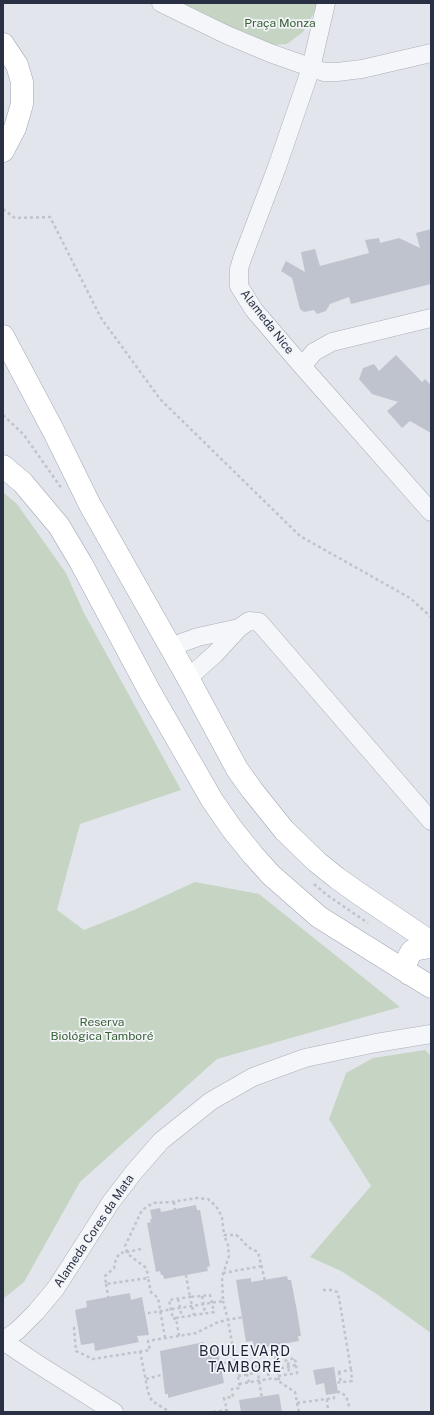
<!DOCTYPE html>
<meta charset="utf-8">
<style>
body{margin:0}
#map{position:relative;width:434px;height:1415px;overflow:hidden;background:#e2e5eb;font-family:"Public Sans",sans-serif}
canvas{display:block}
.frame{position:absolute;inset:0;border:4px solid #293044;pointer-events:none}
</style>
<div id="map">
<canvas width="434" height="1415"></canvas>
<div class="frame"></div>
</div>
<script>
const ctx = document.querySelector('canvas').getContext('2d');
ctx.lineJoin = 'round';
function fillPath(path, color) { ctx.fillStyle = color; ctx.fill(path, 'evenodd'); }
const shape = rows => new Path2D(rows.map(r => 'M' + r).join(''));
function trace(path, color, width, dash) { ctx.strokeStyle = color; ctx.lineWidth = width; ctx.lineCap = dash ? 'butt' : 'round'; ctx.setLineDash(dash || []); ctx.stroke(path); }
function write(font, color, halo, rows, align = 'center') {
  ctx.font = font + ' "Public Sans",sans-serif'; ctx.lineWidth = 3.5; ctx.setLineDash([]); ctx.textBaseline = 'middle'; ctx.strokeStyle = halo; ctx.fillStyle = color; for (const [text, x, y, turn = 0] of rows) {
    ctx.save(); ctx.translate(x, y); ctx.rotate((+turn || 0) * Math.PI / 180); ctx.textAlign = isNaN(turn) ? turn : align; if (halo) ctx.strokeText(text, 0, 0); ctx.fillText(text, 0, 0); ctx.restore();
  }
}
fillPath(shape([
 [173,3,318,3,315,11,303,32,287,44,272,45],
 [3,492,17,504,66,573,84,613,181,790,80,824,57,910,84,930,134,910,195,882,259,894,400,1007,217,1059,80,1182,24,1282,3,1299],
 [425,1050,431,1056,431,1333,378,1295,341,1271,310,1257,371,1186,329,1119,346,1073,373,1058]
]), '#c6d5c3');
fillPath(shape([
 [431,229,431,284,351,304,349,297,330,304,326,311,317,314,314,310,304,312,300,309,292,278,281,271,286,261,305,272,301,252,315,249,320,266,369,253,365,240,379,238,380,243,399,238,420,248,416,233],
 [396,355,422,382,425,379,431,385,431,433,410,421,402,428,387,411,398,402,372,394,359,379,363,368,374,364,379,371],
 [196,1205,197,1210,200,1210,210,1266,207,1267,208,1271,164,1279,163,1275,161,1275,160,1271,156,1272,147,1223,151,1222,150,1219,152,1219,150,1210,160,1208,161,1212],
 [287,1276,288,1280,291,1280,297,1311,301,1336,298,1336,299,1341,254,1349,253,1341,246,1342,236,1280,251,1278,251,1282],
 [130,1293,131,1300,142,1297,149,1335,137,1336,139,1342,95,1351,94,1343,81,1345,75,1310,87,1307,86,1301],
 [204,1342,205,1349,217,1346,224,1383,168,1398,168,1394,165,1394,160,1351],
 [334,1367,338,1393,326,1395,324,1383,316,1385,313,1370],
 [279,1394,282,1412,241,1412,239,1400]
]), '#bfc3ce');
const minor = shape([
 [161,3,227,35,270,53,324,72,337,72,362,69,431,53],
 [326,3,311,68,277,167,242,259,239,269,239,286,254,310,302,366,431,512],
 [302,366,314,352,332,342,431,318],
 [170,647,198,637,239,628],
 [188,678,215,654,239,628,249,621,259,622,431,821],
 [3,1341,18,1330,36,1312,56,1288,111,1202,134,1172,161,1141,211,1101,253,1077,305,1058,376,1043,431,1034],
 [3,1341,36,1363,114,1412]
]);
const major = shape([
 [3,44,17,65,22,82,22,104,15,128,3,151],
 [3,336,53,430,90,505,188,678,237,769,252,790,284,830,317,862,337,878,358,893,431,942],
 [3,466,23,483,59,526,81,563,150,692,212,800,232,829,253,855,271,875,319,917,431,987],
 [409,974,405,965,409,956,412,951,418,949,431,947]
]);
trace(minor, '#aaafb9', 19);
trace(major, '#a1a7b7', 23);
trace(shape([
 [3,209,15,218,50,217,101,318,160,399,300,536,410,598,431,617],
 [3,415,24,435,62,489],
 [314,884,327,895,368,923],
 [174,1202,176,1220],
 [141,1249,127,1252,129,1255,145,1267,148,1274,148,1278],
 [223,1273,262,1266],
 [106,1284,111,1314],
 [323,1290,331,1290,337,1292,339,1298,351,1370],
 [202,1296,205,1313],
 [178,1299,182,1317],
 [136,1315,223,1301,222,1277,229,1256,228,1245,224,1235],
 [176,1318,173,1319,169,1300,190,1297,194,1315],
 [87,1326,74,1328,76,1351,93,1359,150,1350,148,1341,196,1333,216,1323,226,1320,264,1314],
 [275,1334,279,1354,274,1359,277,1369,296,1365],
 [179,1336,176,1318,214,1312,210,1295,190,1297,184,1265],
 [165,1338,158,1298,151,1292,148,1278,106,1284,105,1276,114,1268,116,1259,120,1253,127,1252,125,1246,142,1210,153,1203,171,1202,197,1198,208,1199,216,1206,222,1217,224,1235,236,1235,239,1237,248,1247,258,1252,267,1289],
 [140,1351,148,1392,152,1401,170,1412],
 [267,1365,288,1360,289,1374],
 [211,1366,236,1361],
 [257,1366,267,1365,269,1379],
 [245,1368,249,1382],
 [237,1370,257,1366,263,1406],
 [339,1372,341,1383],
 [332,1373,351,1370,352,1381,334,1383],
 [238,1376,277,1369,279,1381],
 [278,1376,297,1373,295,1358,288,1360],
 [146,1379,161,1375],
 [239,1384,274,1378,295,1392,297,1403,334,1398,333,1391,327,1392,325,1374,332,1373,336,1392,340,1392,346,1396,350,1409],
 [327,1399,328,1412],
 [297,1403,299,1412],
 [213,1412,227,1410,224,1398,233,1397,232,1389,240,1388,228,1320,223,1301]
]), '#c0c3ca', 2.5, [3, 3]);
trace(minor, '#f5f6f9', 18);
trace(major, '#fff', 22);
write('12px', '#396036', '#f2f4f8', [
 ["Praça Monza",280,23],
 ["Reserva",102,1022],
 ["Biológica Tamboré",102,1036]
]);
write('12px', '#293044', '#f2f4f8', [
 ["Alameda Nice",267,322,52],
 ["Alameda Cores da Mata",94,1231,-56]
]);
ctx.letterSpacing = '1px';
write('14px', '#1b2135', '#f2f4f8', [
 ["BOULEVARD",245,1352],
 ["TAMBORÉ",245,1368]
]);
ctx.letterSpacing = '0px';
</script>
